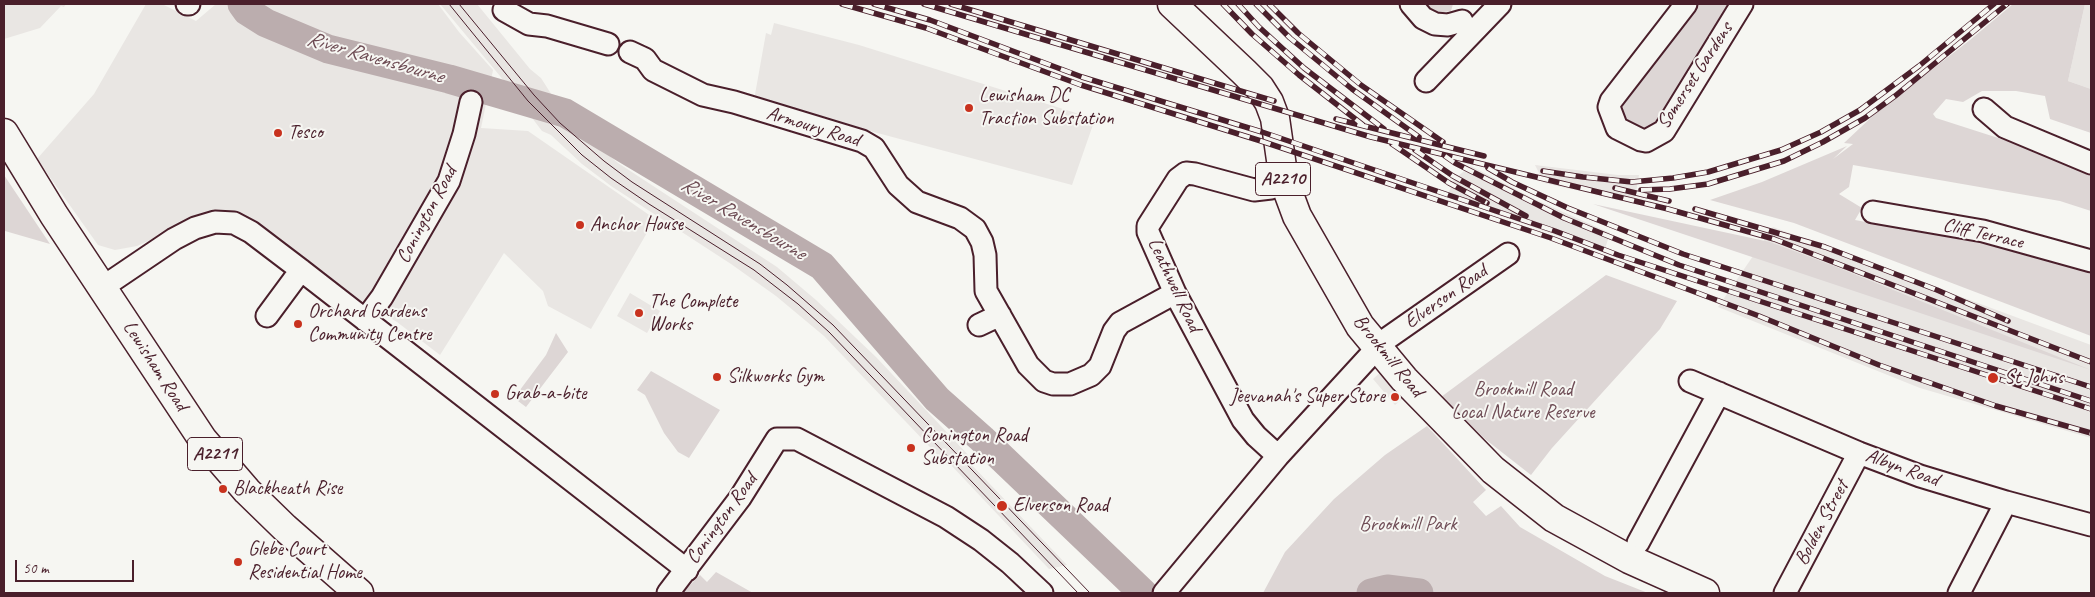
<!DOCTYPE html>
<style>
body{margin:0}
#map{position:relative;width:2095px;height:597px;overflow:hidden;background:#f6f6f2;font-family:Caveat,sans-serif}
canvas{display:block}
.frame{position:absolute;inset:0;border:5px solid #4a1f2b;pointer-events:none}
.scale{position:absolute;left:15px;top:560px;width:119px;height:22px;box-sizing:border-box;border:2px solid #4a1f2b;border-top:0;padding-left:6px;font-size:15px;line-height:18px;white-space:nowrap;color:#4a1f2b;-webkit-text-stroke:4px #f6f6f2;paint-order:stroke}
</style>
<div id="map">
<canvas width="2095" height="597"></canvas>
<div class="frame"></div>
<div class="scale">50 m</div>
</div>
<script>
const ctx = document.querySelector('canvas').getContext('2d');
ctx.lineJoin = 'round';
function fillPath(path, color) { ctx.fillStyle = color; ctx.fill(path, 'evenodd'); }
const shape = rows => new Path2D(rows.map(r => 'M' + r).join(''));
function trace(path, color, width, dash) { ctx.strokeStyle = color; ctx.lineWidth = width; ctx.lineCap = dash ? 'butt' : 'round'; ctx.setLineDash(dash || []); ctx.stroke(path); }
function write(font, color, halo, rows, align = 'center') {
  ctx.font = font + ' Caveat,sans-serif'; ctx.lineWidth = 4; ctx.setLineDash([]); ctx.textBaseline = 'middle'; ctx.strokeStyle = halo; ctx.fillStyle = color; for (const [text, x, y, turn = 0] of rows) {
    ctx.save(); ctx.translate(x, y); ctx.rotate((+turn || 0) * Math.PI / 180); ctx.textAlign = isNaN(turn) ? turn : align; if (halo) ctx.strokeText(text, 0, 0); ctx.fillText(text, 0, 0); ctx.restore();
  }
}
fillPath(shape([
 [4,4,66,4,64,7,61,6,40,28,4,39],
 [146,4,162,4,196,21,216,4,438,4,459,32,493,70,481,128,528,131,655,219,591,329,548,306,543,291,504,253,440,355,397,322,340,288,255,222,196,219,137,246,115,250,98,245,37,159,94,94],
 [440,4,477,4,530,69,541,78,567,119,584,134,618,163,777,267,816,300,876,357,971,458,968,461,1067,565,1049,569,950,464,948,466,824,336,776,296,731,264,611,186,582,164,551,135,542,131,500,76],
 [2085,4,2091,4,2091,89,2068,81],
 [774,23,859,45,1095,119,1072,185,754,100,766,33,771,35],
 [1535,165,1618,175,1639,175,1634,203,1544,183],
 [1471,166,1534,199,1610,233,1604,252,1447,197,1454,179],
 [1773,227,2091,345,2091,438,1920,388,1718,307],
 [630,293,660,311,647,333,617,316],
 [1385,368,1407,395,1395,405,1373,379]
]), '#e9e6e3');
fillPath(shape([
 [1423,4,1453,4,1451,11,1436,13,1425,7],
 [1694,4,1735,4,1653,130,1644,134,1623,125,1618,109],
 [2013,4,2085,4,2068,81,2091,89,2091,133,2050,119,2045,96,2016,91,1982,91,1963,102,1946,99,1933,114,1936,118,2051,155,2091,173,2091,211,2060,201,1853,165,1849,187,1839,194,1862,208,1855,220,2024,251,2091,270,2091,336,1794,223,1710,200,1762,182,1847,146,1833,159,1853,144,1844,143,1877,112,1970,40],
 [4,175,50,244,5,231],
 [1593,204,1770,242,1834,266,2091,370],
 [1606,275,1677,301,1660,329,1552,448,1531,475,1485,439,1441,397],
 [556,333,568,352,526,407,514,398,546,355],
 [651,371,720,410,689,458,678,452,664,433,645,395,637,390],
 [1427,426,1486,490,1473,502,1486,516,1501,506,1520,527,1605,576,1648,593,1263,593,1285,552,1334,499,1385,455],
 [716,572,753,593,682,593,700,575,707,582]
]), '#ddd6d5');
trace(shape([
 [242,4,247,11,266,23,328,49,449,79,565,113,822,266,937,399,982,439,1143,593],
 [1371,593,1387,589,1419,593]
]), '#bbadae', 29);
const minor = shape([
 [187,4,189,4],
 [1411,4,1423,18,1435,24,1448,25,1462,21],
 [1686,4,1611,101,1609,107,1617,128,1641,140,1646,141,1664,131,1742,4],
 [504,10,529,24,547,26,608,44],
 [630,52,645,59,653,70,703,95,734,102,862,141,874,148,898,185,917,202,960,218,975,229,982,242,985,255,986,291,1028,365,1044,381,1053,384,1070,384,1091,375,1100,366,1114,331,1120,323,1175,293],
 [1426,81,1500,4],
 [1984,109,2005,127,2091,163],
 [1873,212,1983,231,2091,261],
 [103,287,174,239,195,228,215,222,234,223,251,232,301,270,687,570],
 [267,316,301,270],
 [365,320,382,297,449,181,464,134,471,102],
 [979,325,1000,315],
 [1690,381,1859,453,1920,476,2006,502,2091,525],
 [1278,456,1256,436,1243,420,1175,293,1148,232,1148,226,1178,179,1186,173,1195,174,1254,190,1271,188,1284,181],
 [1638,543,1719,393],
 [668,593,740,498,777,439,797,439,946,517,981,540,1010,563,1042,593],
 [1164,593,1278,456,1377,348,1385,340,1508,254],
 [1785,593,1859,453],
 [1959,593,2006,502]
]);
const major = shape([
 [1172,4,1244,72,1260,88,1269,102,1275,118,1284,181,1297,216,1360,326,1404,379,1493,470,1554,518,1629,559,1705,593],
 [4,133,54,215,203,440,247,491,285,528,359,593]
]);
trace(minor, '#4a1f2b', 25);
trace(major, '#4a1f2b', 31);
trace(minor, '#f6f6f2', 21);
trace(major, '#f6f6f2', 28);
trace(shape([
 [449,4,528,101,582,155,611,178,649,204,754,270,798,304,829,332,1078,593],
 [459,4,534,95,560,123,604,161,632,182,760,264,787,285,833,325,1090,593]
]), '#4a1f2b', 1);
const rail = shape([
 [842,4,926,28,1081,85,1261,141,1551,238,1759,316,1879,365,1996,406,2091,433],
 [874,4,930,20,1082,77,1262,132,1555,231,1618,255,2091,409],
 [924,4,1371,137,1668,209,1774,239,2091,362],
 [951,4,1274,101],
 [1223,4,1252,34,1299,75,1363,125],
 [1238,4,1259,27,1304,68,1384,129],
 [1256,4,1290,38,1352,89,1419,137],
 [1269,4,1298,33,1361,85,1443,142],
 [1336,119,1484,156],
 [1392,144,1449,183,1487,203],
 [1415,150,1453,176,1526,216],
 [1445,156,1455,163,1564,218,1679,265,2091,401],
 [1488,168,1512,182,1568,208,1683,254,2091,387],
 [1543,171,1583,177,1632,182,1673,178,1708,172,1781,150,1821,132,1860,110,1919,66,1994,4],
 [1615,188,1669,201],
 [1641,190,1670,189,1708,184,1784,161,1823,142,1865,118,1895,96,2007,4],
 [1695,209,1825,247,1937,290,2008,321]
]);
trace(rail, '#4a1f2b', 5.5);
trace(rail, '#f6f6f2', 4, [11]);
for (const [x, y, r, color] of [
 [969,108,5,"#c8321e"],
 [278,133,5,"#c8321e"],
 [580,225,5,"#c8321e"],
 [639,313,5,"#c8321e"],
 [298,324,5,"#c8321e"],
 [717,377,5,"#c8321e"],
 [1993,378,6,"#c8321e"],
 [495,394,5,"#c8321e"],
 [1395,397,5,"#c8321e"],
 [911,448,5,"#c8321e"],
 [223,489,5,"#c8321e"],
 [1002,506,6,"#c8321e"],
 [238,562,5,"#c8321e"]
]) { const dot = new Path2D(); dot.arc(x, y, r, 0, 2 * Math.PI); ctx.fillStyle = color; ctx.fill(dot); trace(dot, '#f6f6f2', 2); }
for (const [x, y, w] of [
 [1283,179,55],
 [215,454,55]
]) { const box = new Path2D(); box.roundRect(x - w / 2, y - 16.5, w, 33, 4); ctx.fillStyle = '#f6f6f2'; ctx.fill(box); trace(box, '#4a1f2b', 1); }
write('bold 19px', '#4a1f2b', null, [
 ["A2210",1283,179],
 ["A2211",215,454]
]);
write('20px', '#4a1f2b', '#f6f6f2', [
 ["Somerset Gardens",1695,76,-57],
 ["Armoury Road",813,127,17],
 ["Conington Road",427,215,-62],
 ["Cliff Terrace",1983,234,13],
 ["Leathwell Road",1174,285,65],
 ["Elverson Road",1446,297,-35],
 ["Brookmill Road",1388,356,51],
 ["Lewisham Road",155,366,57],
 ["Albyn Road",1902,468,20],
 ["Conington Road",722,519,-54],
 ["Bolden Street",1822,523,-62]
]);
write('20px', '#4a1f2b', '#f6f6f2', [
 ["Lewisham DC",979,96],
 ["Traction Substation",979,119],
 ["Tesco",288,133],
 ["Anchor House",590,225],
 ["The Complete",649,302],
 ["Works",649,325],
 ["Orchard Gardens",308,312],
 ["Community Centre",308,335],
 ["Silkworks Gym",727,377],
 ["St Johns",2004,378],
 ["Grab-a-bite",505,394],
 ["Jeevanah's Super Store",1385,397,"right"],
 ["Conington Road",921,436],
 ["Substation",921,459],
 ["Blackheath Rise",233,489],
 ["Elverson Road",1013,506],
 ["Glebe Court",248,550],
 ["Residential Home",248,573]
], 'left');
write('20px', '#6f4d56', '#f6f6f2', [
 ["Brookmill Road",1523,390],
 ["Local Nature Reserve",1523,413],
 ["Brookmill Park",1408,525]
]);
write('italic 21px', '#6c4a52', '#f6f6f2', [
 ["River Ravensbourne",375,58,16],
 ["River Ravensbourne",743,219,31]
]);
</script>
